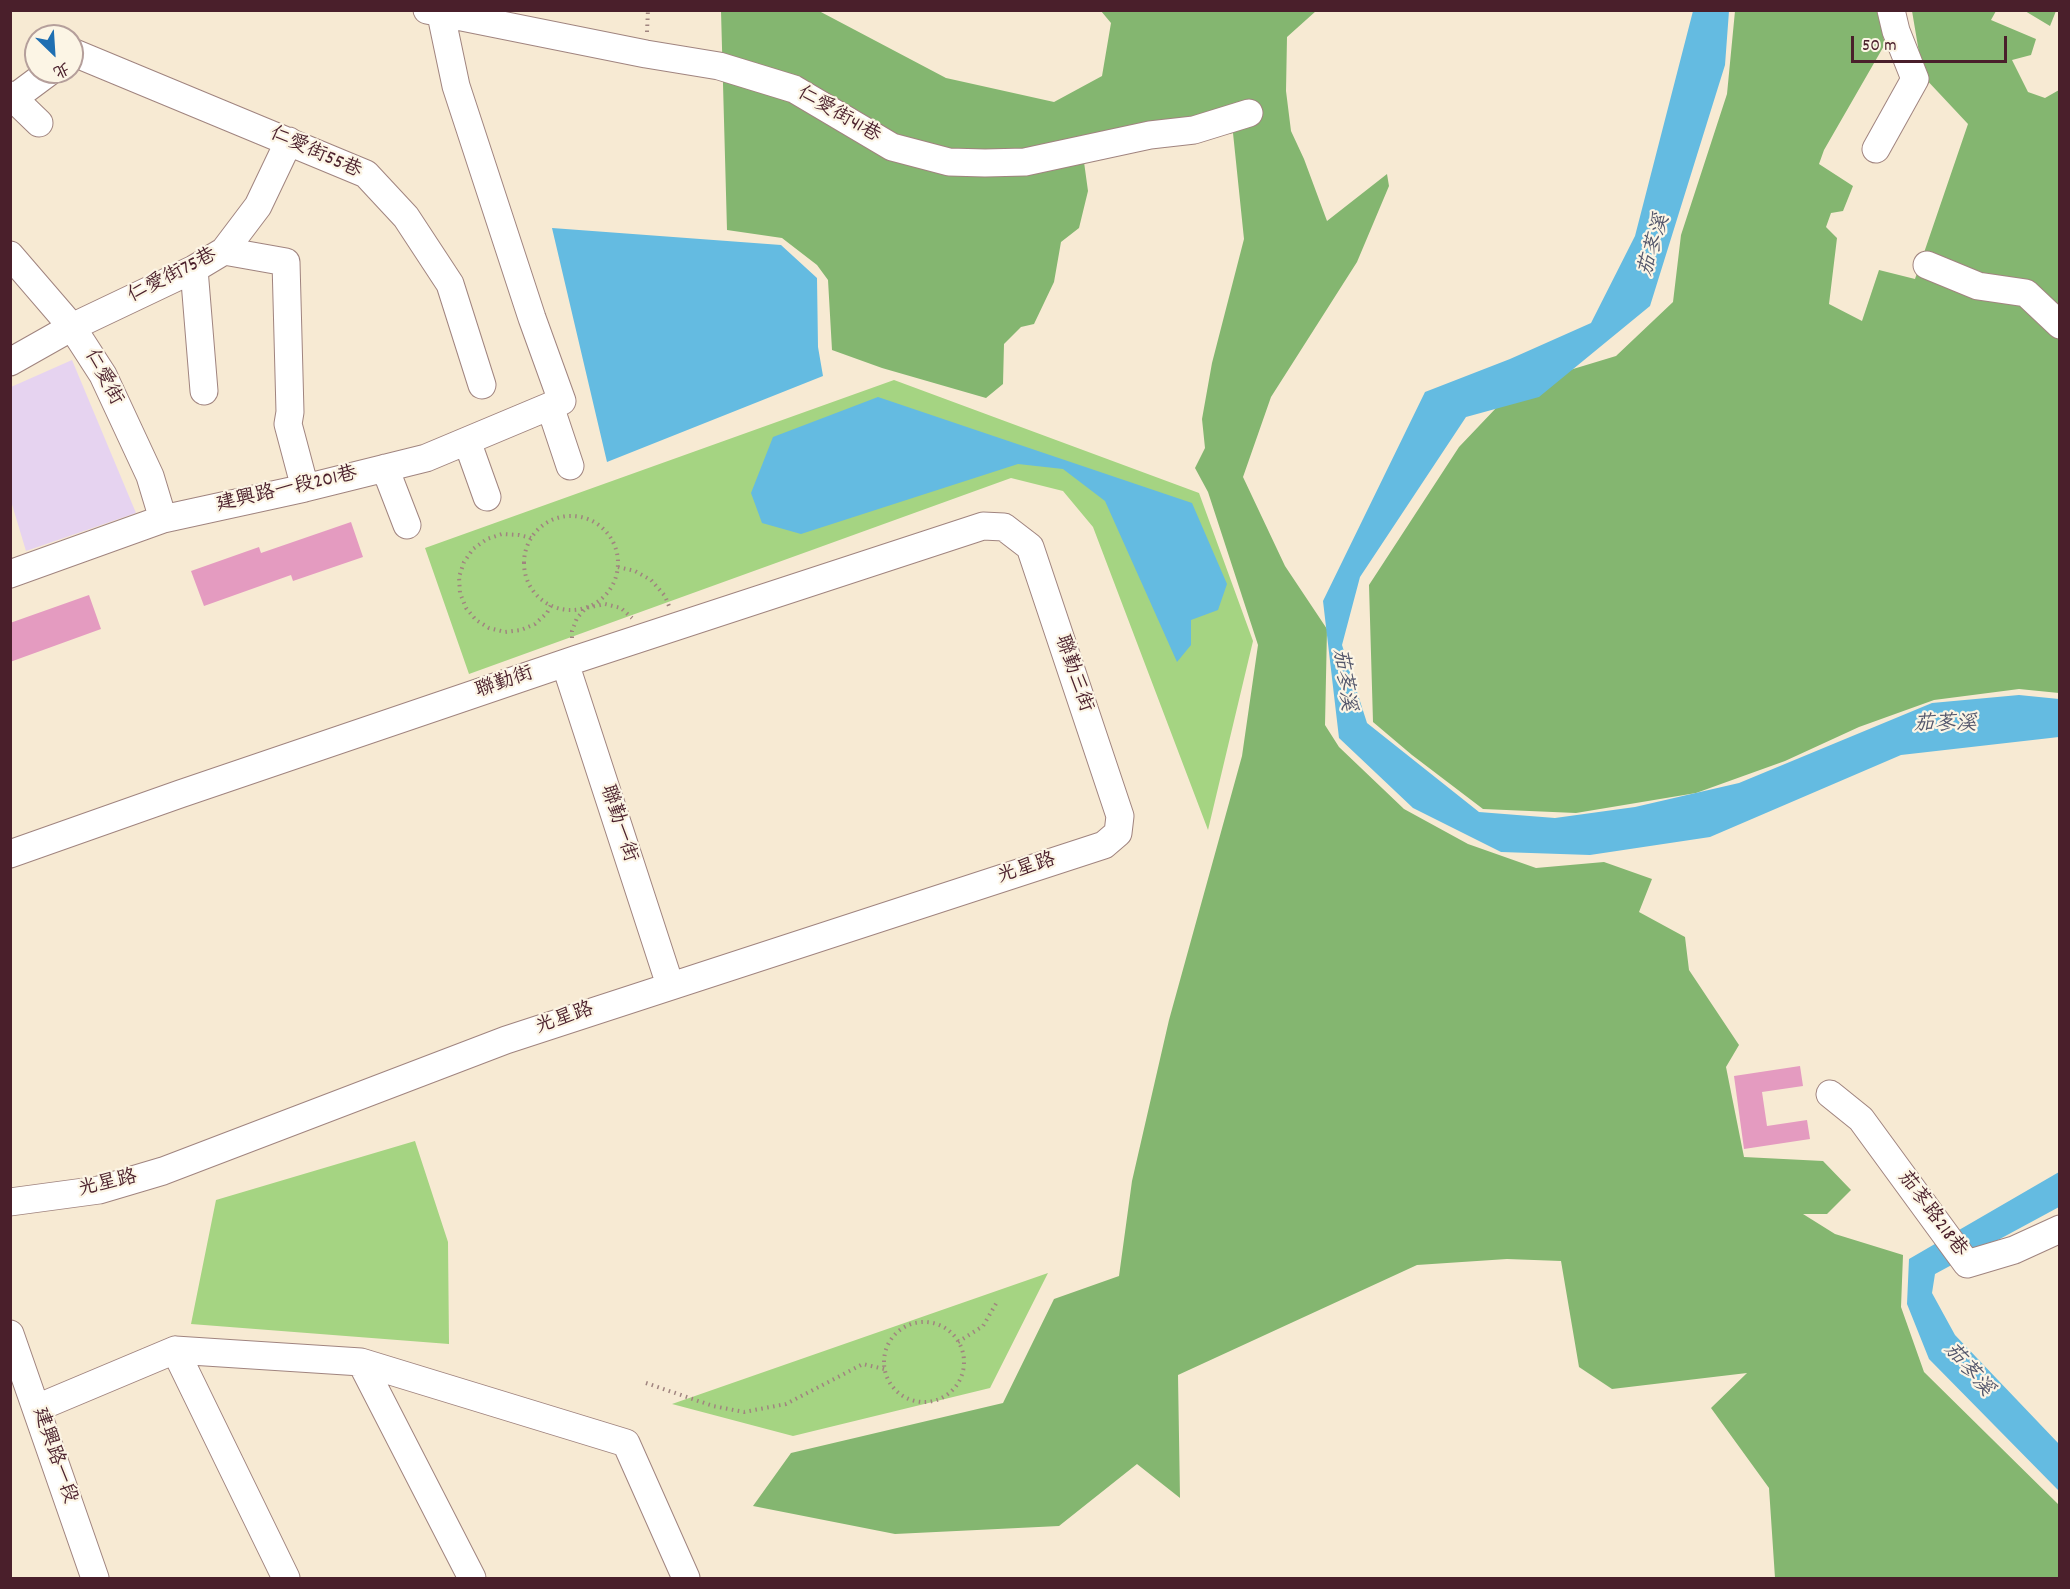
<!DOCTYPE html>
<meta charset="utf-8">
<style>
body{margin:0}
#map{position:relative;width:2070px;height:1589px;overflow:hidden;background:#f7ead3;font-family:Dekko,"LXGW WenKai TC",sans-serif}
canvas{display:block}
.frame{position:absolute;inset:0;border:12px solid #4a1f2b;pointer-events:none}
.north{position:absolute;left:24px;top:24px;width:60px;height:60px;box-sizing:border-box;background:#fcf5e5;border:2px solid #b59f9b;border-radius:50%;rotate:155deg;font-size:16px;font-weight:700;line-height:24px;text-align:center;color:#4a1f2b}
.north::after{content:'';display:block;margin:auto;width:21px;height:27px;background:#1f6fb2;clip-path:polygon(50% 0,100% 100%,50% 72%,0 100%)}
.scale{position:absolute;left:1851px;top:36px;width:156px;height:27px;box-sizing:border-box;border:3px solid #4a1f2b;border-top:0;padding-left:8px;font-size:18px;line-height:21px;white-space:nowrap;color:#4a1f2b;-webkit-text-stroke:4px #fcf5e5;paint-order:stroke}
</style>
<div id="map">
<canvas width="2070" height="1589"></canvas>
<div class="frame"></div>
<div class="north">北</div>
<div class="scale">50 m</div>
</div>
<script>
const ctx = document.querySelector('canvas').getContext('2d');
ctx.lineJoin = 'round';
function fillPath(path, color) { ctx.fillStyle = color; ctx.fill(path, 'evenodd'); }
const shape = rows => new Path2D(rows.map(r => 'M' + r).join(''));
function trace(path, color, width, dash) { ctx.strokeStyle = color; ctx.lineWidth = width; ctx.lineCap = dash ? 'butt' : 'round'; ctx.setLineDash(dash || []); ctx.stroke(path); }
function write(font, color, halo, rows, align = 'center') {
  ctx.font = font + ' Dekko,"LXGW WenKai TC",sans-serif'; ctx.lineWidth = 4.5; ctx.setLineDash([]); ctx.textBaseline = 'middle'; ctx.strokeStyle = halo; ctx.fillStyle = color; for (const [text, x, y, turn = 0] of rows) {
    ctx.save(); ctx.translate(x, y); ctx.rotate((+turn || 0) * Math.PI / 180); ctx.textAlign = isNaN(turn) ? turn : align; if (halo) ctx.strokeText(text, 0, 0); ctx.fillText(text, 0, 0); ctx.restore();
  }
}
fillPath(shape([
 [72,360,136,513,26,551,11,501,11,387]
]), '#e6d3f0');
fillPath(shape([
 [894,380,1199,493,1253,641,1208,830,1093,527,1063,491,1011,478,469,674,425,548],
 [415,1141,448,1242,449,1344,191,1324,216,1200],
 [1048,1273,990,1388,793,1436,672,1404]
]), '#a5d482');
fillPath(shape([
 [721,11,819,11,946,78,1054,102,1102,76,1111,23,1101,11,1316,11,1287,37,1286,91,1291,131,1304,159,1327,221,1387,174,1389,186,1357,262,1271,397,1243,477,1285,566,1327,629,1325,725,1339,747,1404,809,1468,844,1536,868,1604,862,1652,879,1639,912,1685,937,1689,970,1739,1045,1726,1067,1744,1157,1823,1161,1851,1190,1827,1214,1803,1214,1835,1234,1903,1255,1901,1307,1924,1372,2059,1505,2059,1578,1775,1578,1769,1488,1711,1408,1747,1373,1612,1389,1579,1367,1561,1261,1507,1259,1417,1265,1178,1375,1180,1498,1137,1464,1059,1526,895,1534,753,1506,791,1453,1003,1403,1054,1299,1119,1276,1132,1181,1169,1020,1242,756,1258,645,1208,492,1195,468,1205,448,1202,419,1212,363,1244,239,1233,133,1084,162,1088,191,1079,228,1061,242,1054,282,1034,324,1021,327,1004,344,1003,384,986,398,882,368,832,350,828,280,817,265,782,238,727,230],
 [1735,11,1877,11,1885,44,1824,150,1819,164,1853,186,1843,211,1831,213,1826,227,1837,238,1829,304,1862,321,1879,270,1915,279,1968,124,1923,76,1912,11,1996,11,1991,20,2036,39,2031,55,2012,60,2028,92,2045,98,2059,90,2059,693,2019,689,1934,700,1859,727,1785,761,1696,793,1576,813,1483,809,1412,755,1373,722,1369,585,1459,447,1517,386,1616,356,1673,302,1681,235,1727,94],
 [2025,11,2056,11,2050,26]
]), '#84b670');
fillPath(shape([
 [1693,11,1729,11,1725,65,1650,306,1539,397,1466,417,1360,577,1342,645,1367,723,1479,812,1555,818,1635,807,1739,783,1932,703,2019,695,2059,699,2059,737,1901,755,1710,837,1590,855,1501,852,1413,808,1339,738,1323,601,1425,392,1510,359,1591,323,1635,236],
 [552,228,781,245,817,278,818,347,823,376,607,462],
 [878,397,1192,503,1227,584,1218,610,1191,620,1191,645,1177,662,1105,501,1063,469,1018,464,801,534,762,523,751,493,773,437],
 [2059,1172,2059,1207,1935,1274,1932,1293,1955,1335,2059,1444,2059,1491,1929,1359,1907,1304,1909,1259]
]), '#64bbe1');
fillPath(shape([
 [351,522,363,557,293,581,291,575,204,606,191,571,259,547,261,553],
 [89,595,101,629,10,662,10,623],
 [1800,1066,1803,1086,1762,1092,1767,1126,1807,1120,1810,1139,1744,1149,1734,1076]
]), '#e49bc0');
const minor = shape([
 [427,10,646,54,719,66,794,89,892,147,949,162,985,163,1025,162,1150,135,1194,130,1249,113],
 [72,52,366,174,406,217,450,284,482,385],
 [10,95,39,123],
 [10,101,49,72],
 [1876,149,1915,79,1896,31,1891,10],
 [224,251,286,262,290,412,288,424,305,488],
 [10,255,72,327,103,375,150,476,163,519],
 [1927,265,1978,286,2026,293,2060,325],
 [194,269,204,391],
 [10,362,72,327,194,269,224,251,258,206,289,141],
 [550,406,570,466],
 [467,441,487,497],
 [385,468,407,525],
 [10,574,163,519,305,488,426,458,562,401,532,318,456,86,440,10],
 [565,663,670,985],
 [10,854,180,794,577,659,983,526,1004,527,1030,547,1120,816,1118,833,1104,845,506,1040,163,1171,99,1190,10,1202],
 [1830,1094,1861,1119,1967,1264,2014,1250,2060,1229],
 [10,1334,95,1578],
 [175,1350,286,1578],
 [361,1362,472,1578],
 [37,1408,175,1350,361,1362,626,1443,686,1578]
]);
trace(minor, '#a0847f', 29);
trace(shape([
 [647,32,648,10],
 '524 563a47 47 0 1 1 94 0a47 47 0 1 1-94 0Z',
 [531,538,519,535,502,534,487,539,473,549,464,562,459,577,460,593,466,608,476,620,489,628,505,632,521,630,535,624,547,613,551,605],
 [618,567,635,571,651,580,665,596,669,606],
 [572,638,572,631,577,618,586,608,605,604,621,608,632,618],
 '884 1362a40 40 0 1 1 80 0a40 40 0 1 1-80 0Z',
 [958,1342,983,1326,997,1302],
 [646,1383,713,1406,744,1412,786,1404,863,1364,884,1369]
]), '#a0847f', 4, [1.5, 4.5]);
trace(minor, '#fff', 27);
write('20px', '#4a1f2b', '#fcf5e5', [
 ["仁愛街41巷",838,116,30],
 ["仁愛街55巷",315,154,24],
 ["仁愛街75巷",173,277,-27],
 ["仁愛街",102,378,62],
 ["建興路一段201巷",287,491,-13],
 ["聯勤三街",1072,674,71],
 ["聯勤街",505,684,-19],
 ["聯勤一街",617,824,72],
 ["光星路",1027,870,-18],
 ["光星路",565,1020,-19],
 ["光星路",108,1185,-13],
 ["茄苳路218巷",1931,1215,53],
 ["建興路一段",53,1456,71]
]);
write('italic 21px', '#53566b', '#fcf5e5', [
 ["茄苳溪",1656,246,-73],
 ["茄苳溪",1342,680,82],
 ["茄苳溪",1945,726],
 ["茄苳溪",1967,1371,49]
]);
</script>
